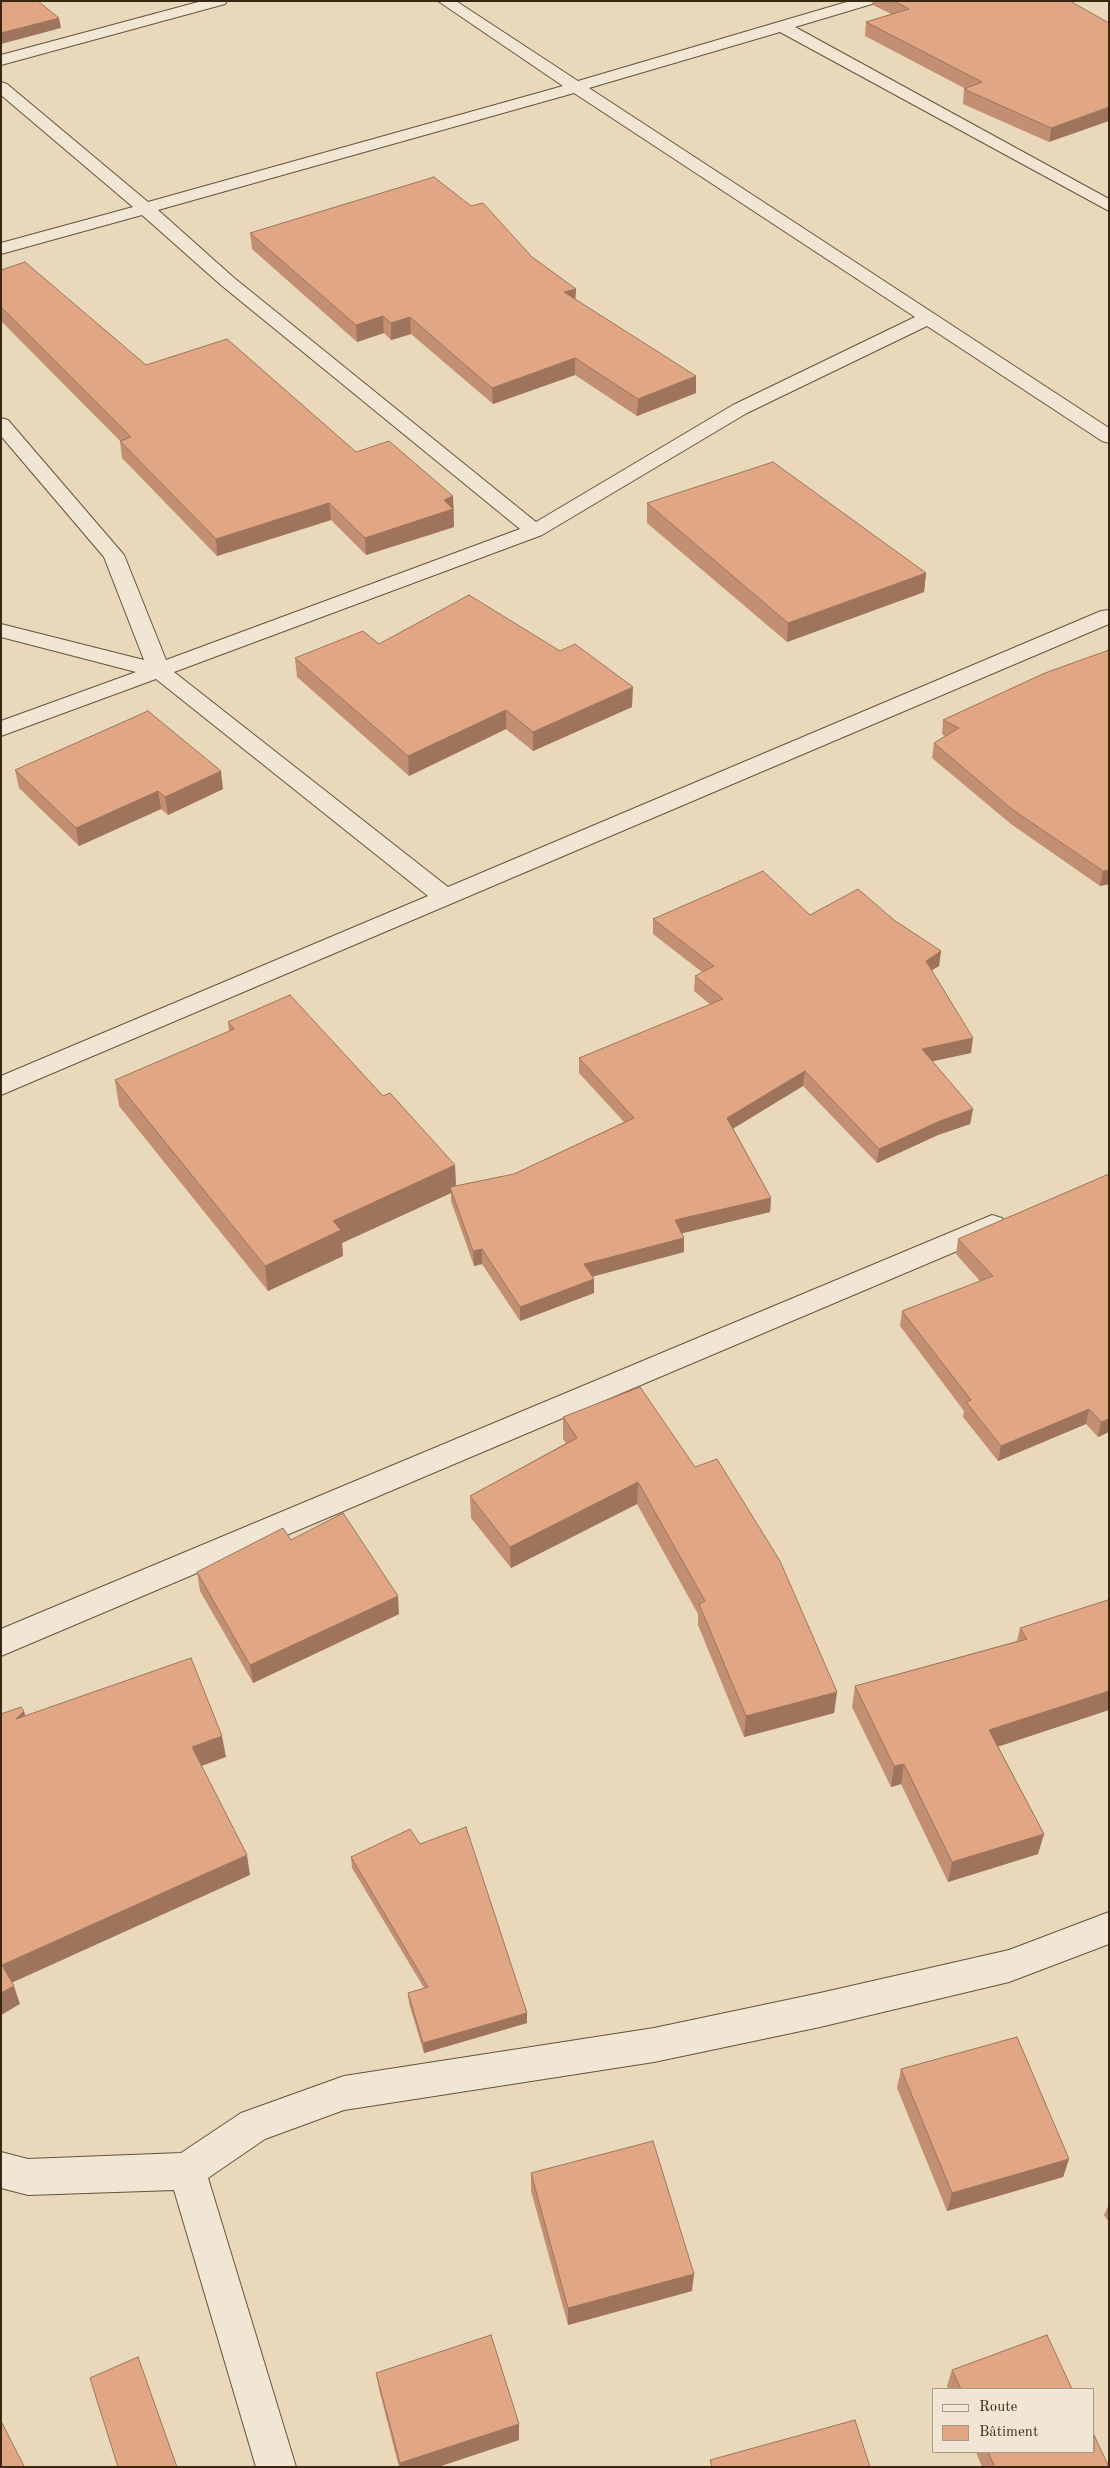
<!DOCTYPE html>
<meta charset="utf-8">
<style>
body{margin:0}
#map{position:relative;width:1110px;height:2468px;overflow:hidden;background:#ead8bb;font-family:"Old Standard TT",serif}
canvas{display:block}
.frame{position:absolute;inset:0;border:2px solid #382812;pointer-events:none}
.legend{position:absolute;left:932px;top:2388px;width:162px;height:65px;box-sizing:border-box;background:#f1e6d3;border:1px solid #a79a86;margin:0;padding:6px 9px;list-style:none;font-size:15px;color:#382812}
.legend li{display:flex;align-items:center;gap:10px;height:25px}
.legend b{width:25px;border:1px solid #a79a86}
</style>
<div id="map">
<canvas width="1110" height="2468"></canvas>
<div class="frame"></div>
<ul class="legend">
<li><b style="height:6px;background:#f1e6d3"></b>Route</li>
<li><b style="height:14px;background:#e1a684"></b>Bâtiment</li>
</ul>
</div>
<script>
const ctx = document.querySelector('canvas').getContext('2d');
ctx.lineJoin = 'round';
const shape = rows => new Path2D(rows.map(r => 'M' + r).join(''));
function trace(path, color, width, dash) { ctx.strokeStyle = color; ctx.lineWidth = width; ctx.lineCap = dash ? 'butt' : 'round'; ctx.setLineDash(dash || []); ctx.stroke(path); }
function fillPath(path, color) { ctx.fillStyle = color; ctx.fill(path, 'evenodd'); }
const minor = shape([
 [202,1,227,1,225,4,1,65,1,55,202,1],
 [438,1,456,1,578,81,850,1,874,1,872,4,795,27,1109,199,1109,211,780,32,589,88,1109,428,1109,443,1102,441,927,326,747,413,542,535,174,672,448,887,1101,611,1109,610,1109,624,1,1095,1,1076,428,896,156,679,1,736,1,721,136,672,1,637,1,624,144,660,104,557,1,436,1,418,8,420,124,555,166,660,520,529,221,285,142,215,1,254,1,243,133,207,1,95,1,82,7,84,148,202,563,86,438,1],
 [574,93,915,317,733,405,536,522,233,277,158,210,574,93],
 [992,1215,1002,1218,1006,1225,1002,1232,1,1656,1,1629,992,1215],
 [1109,1912,1109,1944,1009,1982,820,2027,654,2062,344,2110,265,2139,208,2178,296,2467,256,2467,174,2190,28,2195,1,2188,1,2152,28,2159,181,2153,241,2113,344,2076,654,2028,820,1993,1009,1950,1109,1912]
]);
trace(minor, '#64543c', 2);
fillPath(minor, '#f1e6d3');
fillPath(shape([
 [874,1,1070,1,1049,142,963,104,964,89,966,89,865,36,866,22,891,14,873,5],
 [250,233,532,257,576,289,575,299,696,393,637,416,575,375,493,404,411,334,391,340,384,333,357,342,252,249],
 [1,270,146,365,356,452,453,496,454,527,366,555,331,520,217,556,122,458,120,441,1,321],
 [647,503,926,573,924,592,787,642,647,523],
 [379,644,632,707,533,751,506,729,409,776,297,677,295,658],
 [1045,673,1109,884,1100,886,1011,824,932,758,934,743,945,736,942,734,943,720],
 [15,770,223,789,168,815,161,809,79,846,19,788],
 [810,915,894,920,941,951,939,966,931,970,971,1053,932,1061,973,1109,970,1124,938,1135,877,1163,803,1086,733,1128,771,1198,770,1212,682,1233,684,1238,684,1252,593,1276,594,1279,594,1293,520,1321,482,1264,474,1266,451,1201,451,1193,342,1243,343,1256,268,1291,119,1106,115,1080,229,1032,228,1022,383,1096,455,1165,456,1186,514,1174,624,1122,579,1073,579,1058,711,1005,694,991,695,976,702,972,653,934,653,919],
 [1109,1174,1109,1432,1098,1437,1086,1424,998,1461,963,1417,964,1411,900,1326,902,1311,980,1281,956,1254,958,1239],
 [640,1387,837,1692,834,1713,744,1737,698,1625,698,1614,637,1504,511,1568,471,1518,470,1496,566,1443,563,1439,563,1417],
 [291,1540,399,1614,253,1683,200,1591,197,1572],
 [1109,1601,1109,1710,998,1746,1044,1834,1038,1854,948,1882,901,1784,891,1787,852,1707,855,1686,1017,1641,1020,1628],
 [420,1844,527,2013,527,2023,424,2053,409,2003,408,1993,424,1988,352,1868,351,1857],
 [901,2069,1069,2159,1063,2177,947,2211,897,2088],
 [531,2173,692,2291,568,2325,531,2191],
 [1109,2204,1109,2222,1104,2215],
 [952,2370,1072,2389,948,2389,947,2386],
 [376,2373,519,2440,438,2467,399,2467,379,2389],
 [976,2452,1094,2452,1109,2467,982,2467]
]), '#c28f72');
fillPath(shape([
 [59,18,61,28,1,44,1,33],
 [1109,107,1109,121,1049,142,1051,128],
 [576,289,575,305,564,292],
 [383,316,384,333,357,342,356,325],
 [410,317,411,334,391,340,391,323],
 [575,358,575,375,493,404,492,388],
 [696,376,696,393,637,416,638,399],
 [453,496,454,527,366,555,365,538],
 [329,503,331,520,217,556,216,539],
 [926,573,924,592,787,642,788,623],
 [633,687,632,707,533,751,533,732],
 [506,710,506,729,409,776,408,756],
 [221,771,223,789,168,815,165,797],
 [158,791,161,809,79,846,76,828],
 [1109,870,1109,884,1100,886,1103,871],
 [941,951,939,966,924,975,926,961],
 [973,1038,971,1053,920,1064,922,1049],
 [805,1071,803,1086,726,1133,727,1118],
 [973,1109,970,1124,938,1135,877,1163,879,1149,940,1121],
 [455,1165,456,1191,450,1187,451,1193,342,1243,343,1256,268,1291,265,1266,333,1221],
 [771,1198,770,1212,675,1235,675,1220],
 [684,1238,684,1252,584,1279,584,1264],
 [482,1249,482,1264,474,1266,473,1251],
 [594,1279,594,1293,520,1321,520,1307],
 [1089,1409,1086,1424,998,1461,1001,1446],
 [1109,1419,1109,1432,1098,1437,1101,1422],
 [638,1482,637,1504,511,1568,510,1547],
 [398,1596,399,1614,253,1683,250,1665],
 [1109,1691,1109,1710,985,1751,989,1730],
 [837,1692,834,1713,744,1737,746,1716],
 [24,1711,30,1732,16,1719],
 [222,1736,226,1757,196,1768,192,1747],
 [904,1764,901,1784,891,1787,894,1766],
 [1044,1834,1038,1854,948,1882,952,1862],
 [247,1855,250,1875,9,1984,2,1965],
 [14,1986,20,2004,1,2015,1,1993],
 [527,2013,527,2023,424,2053,423,2043],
 [1069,2159,1063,2177,947,2211,952,2193],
 [694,2274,692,2291,568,2325,568,2308],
 [519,2424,519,2440,438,2467,400,2467,400,2463]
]), '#9e745c');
const building = shape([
 [1,1,38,1,59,18,1,33,1,1],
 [894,1,1070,1,1109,23,1109,107,1051,128,964,89,982,82,866,22,909,9,894,1],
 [434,177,471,206,483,203,532,257,576,289,564,292,696,376,638,399,575,358,492,388,410,317,391,323,383,316,356,325,250,233,434,177],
 [25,262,146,365,227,339,356,452,389,441,453,496,444,500,453,509,365,538,329,503,216,539,120,441,131,437,1,307,1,270,25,262],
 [773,462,926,573,788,623,647,503,773,462],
 [469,595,560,651,575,644,633,687,533,732,506,710,408,756,295,658,363,631,379,644,469,595],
 [1109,650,1109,870,1103,871,1013,810,934,743,959,728,943,720,1045,673,1109,650],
 [148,711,221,771,165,797,158,791,76,828,15,770,148,711],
 [763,871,810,915,858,889,894,920,941,951,926,961,973,1038,922,1049,973,1109,940,1121,879,1149,805,1071,727,1118,771,1198,675,1220,684,1238,584,1264,594,1279,520,1307,482,1249,473,1251,450,1187,514,1174,634,1118,579,1058,723,999,695,976,714,966,653,919,763,871],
 [290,995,383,1096,390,1093,455,1165,333,1221,341,1230,265,1266,115,1080,234,1029,228,1022,290,995],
 [1109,1174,1109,1419,1101,1422,1089,1409,1001,1446,966,1402,971,1400,902,1311,993,1276,958,1239,1109,1174],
 [640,1387,695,1467,717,1459,780,1561,837,1692,746,1716,699,1604,705,1601,638,1482,510,1547,470,1496,577,1438,563,1417,640,1387],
 [343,1513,398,1596,250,1665,197,1572,283,1528,291,1540,343,1513],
 [1108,1600,1109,1601,1109,1691,989,1730,1044,1834,952,1862,904,1764,894,1766,855,1686,1027,1639,1020,1628,1108,1600],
 [191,1658,222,1736,192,1747,247,1855,2,1965,14,1986,1,1993,1,1714,21,1707,24,1711,16,1719,191,1658],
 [466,1827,527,2013,423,2043,408,1993,428,1987,351,1857,410,1829,420,1844,466,1827],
 [1017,2037,1069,2159,952,2193,901,2069,1017,2037],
 [653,2141,694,2274,568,2308,531,2173,653,2141],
 [491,2335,519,2424,400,2463,376,2373,491,2335],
 [1047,2335,1072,2389,961,2389,952,2370,1047,2335],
 [138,2357,177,2467,118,2467,90,2378,138,2357],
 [855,2420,870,2467,712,2467,710,2460,855,2420],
 [1,2421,24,2466,23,2467,1,2467,1,2421],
 [1094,2435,1109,2467,995,2467,988,2452,1094,2452,1094,2435]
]);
fillPath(building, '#e1a684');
trace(building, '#9e745c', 1);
</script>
